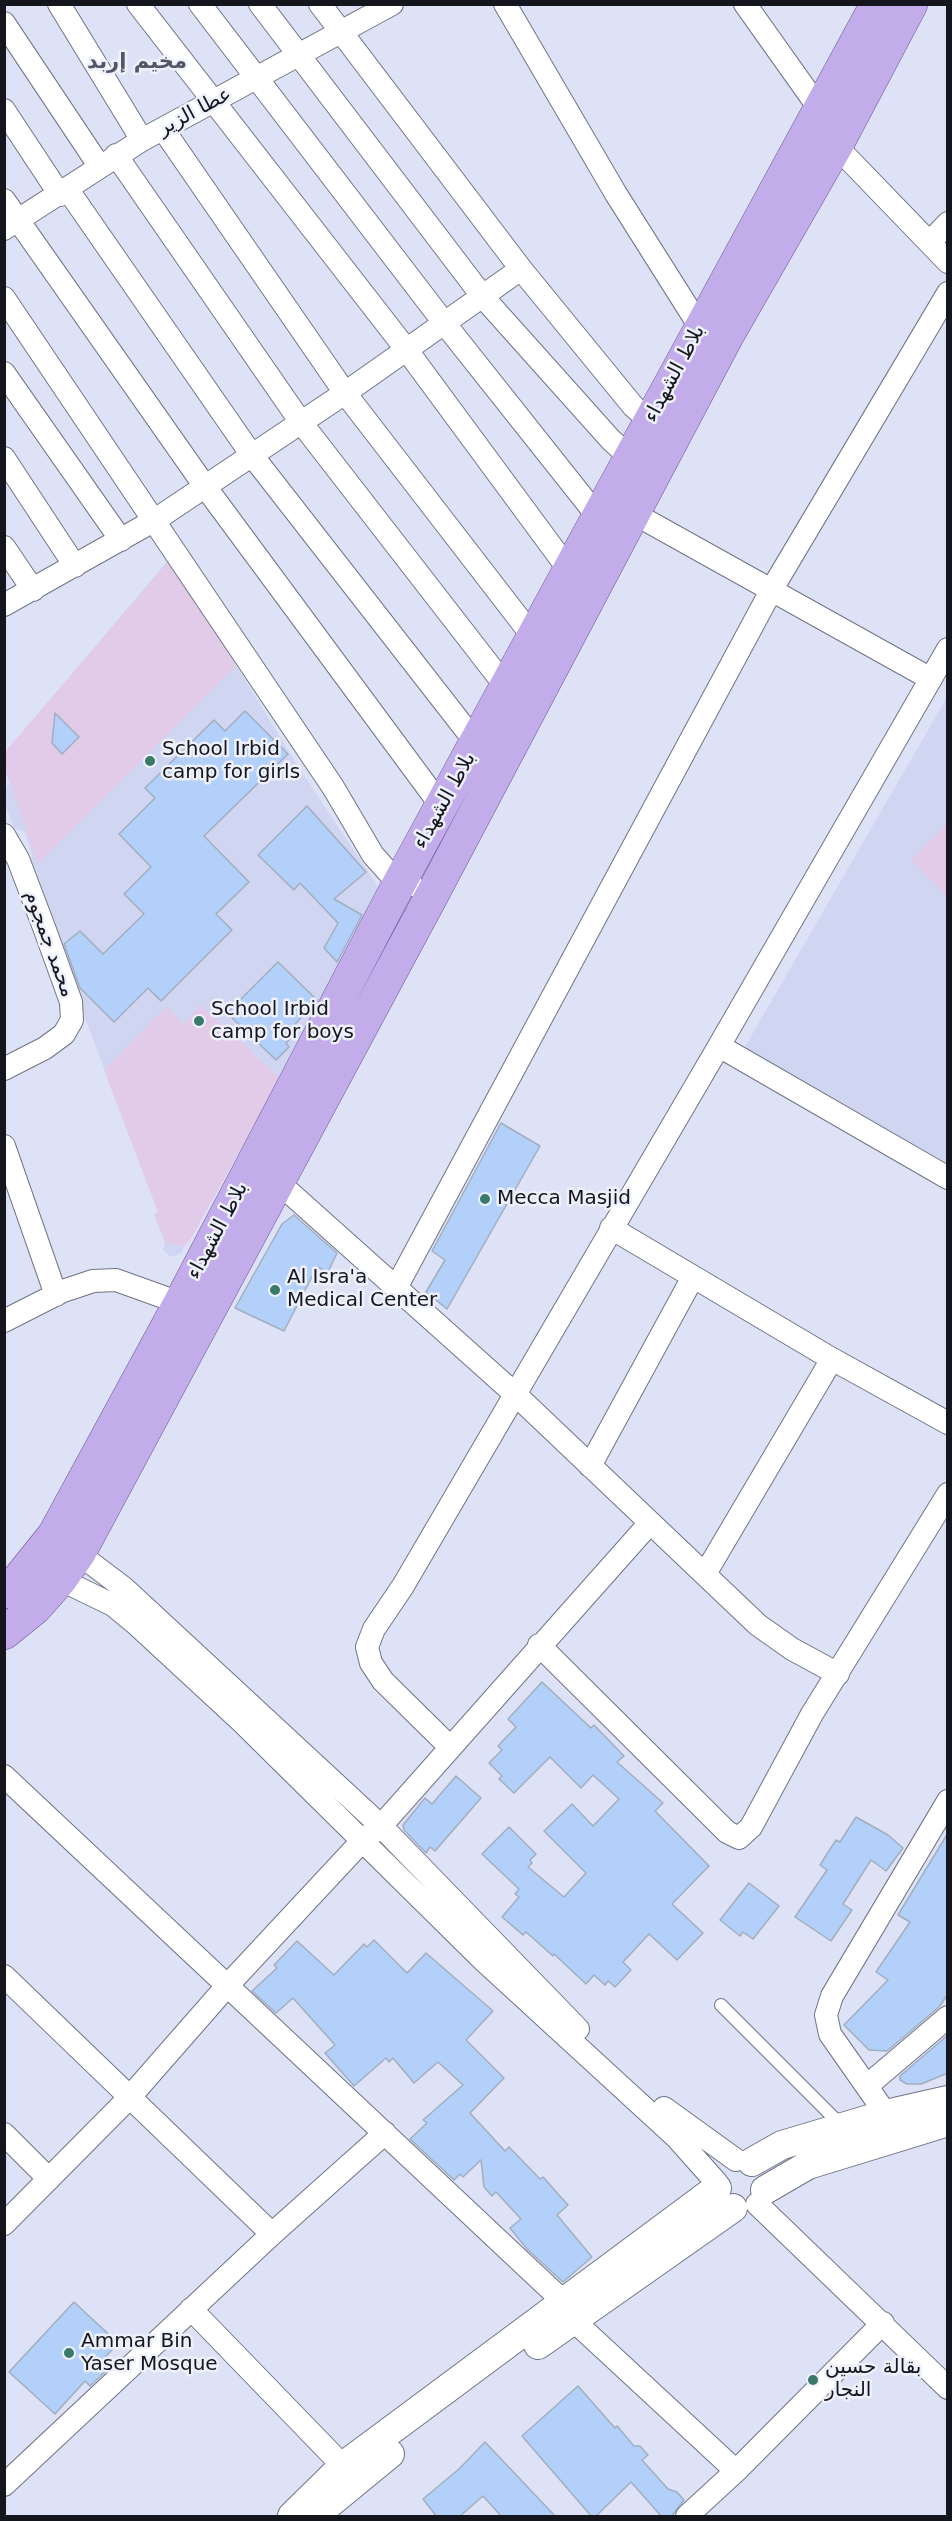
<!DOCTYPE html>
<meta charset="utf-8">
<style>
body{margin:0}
#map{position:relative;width:952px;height:2521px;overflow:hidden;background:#dee2f6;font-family:"DejaVu Sans",sans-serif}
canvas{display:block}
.frame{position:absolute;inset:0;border:6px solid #15161d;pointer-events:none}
</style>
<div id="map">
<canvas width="952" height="2521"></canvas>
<div class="frame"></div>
</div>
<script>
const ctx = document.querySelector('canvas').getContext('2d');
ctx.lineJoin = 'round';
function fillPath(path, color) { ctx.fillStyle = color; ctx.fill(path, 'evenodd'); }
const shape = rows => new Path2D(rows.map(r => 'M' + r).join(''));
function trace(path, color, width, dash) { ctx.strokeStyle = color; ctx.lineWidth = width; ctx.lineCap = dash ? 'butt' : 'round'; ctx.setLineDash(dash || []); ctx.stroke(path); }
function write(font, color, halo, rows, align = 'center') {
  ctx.font = font + ' "DejaVu Sans","Noto Sans Arabic",sans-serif'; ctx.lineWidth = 5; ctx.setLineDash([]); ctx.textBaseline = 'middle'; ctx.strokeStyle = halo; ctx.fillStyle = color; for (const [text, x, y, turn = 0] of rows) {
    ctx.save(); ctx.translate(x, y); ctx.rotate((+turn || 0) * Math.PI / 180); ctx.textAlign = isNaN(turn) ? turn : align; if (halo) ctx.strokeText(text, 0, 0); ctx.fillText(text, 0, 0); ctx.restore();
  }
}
fillPath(shape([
 [170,558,301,771,383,894,190,1240,184,1244,182,1253,171,1257,163,1250,165,1242,154,1214,158,1212,27,863,32,856,25,832,14,828,5,804,5,788,9,783,5,769,5,753],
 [947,697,947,1173,747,1051,746,1045]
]), '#d0d6f1');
fillPath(shape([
 [172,557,236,666,38,864,5,768,4,753],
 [947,823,947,897,911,860],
 [201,1005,280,1078,190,1240,183,1247,165,1242,154,1214,158,1212,104,1070,167,1006,183,1024]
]), '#e2cae9');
const building = shape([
 [245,711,288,754,204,836,249,882,216,914,232,930,161,1001,148,988,114,1022,80,988,64,944,80,931,103,954,144,914,124,894,151,867,119,834,155,798,145,788,214,720,225,731,245,711],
 [55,713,79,737,62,754,52,743,55,713],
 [307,806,366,872,334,899,362,915,337,962,324,948,338,923,300,883,294,890,258,855,307,806],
 [278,962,317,1000,286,1034,291,1038,286,1043,289,1047,276,1060,227,1013,278,962],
 [501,1123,540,1146,447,1309,426,1292,445,1260,432,1251,501,1123],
 [294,1215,337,1253,328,1272,317,1267,284,1331,235,1308,282,1224,294,1215],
 [542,1682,591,1728,594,1725,624,1756,617,1762,663,1803,655,1811,709,1866,672,1904,703,1933,677,1960,649,1934,623,1962,631,1970,615,1987,608,1981,605,1985,594,1975,586,1984,554,1954,553,1956,526,1932,523,1935,502,1917,519,1897,515,1894,519,1889,482,1854,509,1827,536,1854,530,1860,532,1863,528,1867,564,1897,586,1873,544,1831,572,1804,593,1826,619,1799,593,1775,581,1788,550,1757,514,1793,499,1779,502,1776,489,1763,502,1750,498,1746,516,1727,508,1719,542,1682],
 [456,1776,481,1798,435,1851,430,1847,426,1853,404,1830,403,1825,425,1798,432,1804,456,1776],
 [856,1817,888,1835,903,1848,886,1871,871,1860,843,1904,852,1910,831,1941,795,1917,827,1870,820,1865,836,1840,840,1842,856,1817],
 [948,1833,948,1994,939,2007,887,2051,869,2050,844,2025,888,1980,876,1972,910,1922,898,1915,948,1833],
 [749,1883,779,1906,753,1939,743,1932,740,1936,720,1920,749,1883],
 [374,1940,407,1973,426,1953,493,2011,466,2040,504,2078,470,2113,505,2151,509,2147,540,2179,543,2177,568,2205,557,2215,592,2257,563,2282,527,2249,510,2228,521,2219,496,2192,492,2196,484,2187,481,2160,463,2177,460,2174,454,2180,410,2139,427,2123,423,2120,463,2085,438,2062,414,2083,393,2058,389,2062,386,2058,354,2086,325,2053,335,2045,293,1998,276,2013,252,1991,277,1968,274,1965,297,1941,334,1975,364,1944,367,1947,374,1940],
 [948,2035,948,2073,921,2084,907,2084,900,2080,900,2076,948,2035],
 [74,2302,118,2343,101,2362,108,2369,90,2386,85,2381,55,2414,9,2372,74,2302],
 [578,2386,615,2428,617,2426,634,2446,640,2446,648,2455,642,2460,668,2489,677,2492,684,2500,671,2517,662,2517,631,2482,595,2517,592,2517,522,2436,578,2386],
 [485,2442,556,2517,502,2517,483,2496,459,2517,437,2517,423,2499,459,2469,485,2442]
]);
fillPath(building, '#b2d0f9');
trace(building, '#a2aebe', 1.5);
const service = shape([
 [721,2005,842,2126]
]);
const minor = shape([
 [59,4,142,140],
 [138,4,406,349,569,570],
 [200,4,445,324,599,518],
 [260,4,483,297,611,440,631,458],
 [320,4,521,269,633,406,650,421],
 [505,4,616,194,700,327,711,331],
 [745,4,821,111],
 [4,23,100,167],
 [4,110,60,195],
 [163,129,345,393,534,638],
 [836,146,948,262],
 [116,155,300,421,507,688],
 [68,190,251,454,477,744],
 [4,200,204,485,442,807],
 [4,229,142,140,392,4],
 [930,242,948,223],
 [4,298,333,787,373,855,390,874,412,885],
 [4,373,121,540],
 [4,458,75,566],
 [633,513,931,679],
 [4,547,33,590],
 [4,605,155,520,345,393,521,269],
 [4,835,18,859,45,930,71,1002,72,1020,64,1034,45,1048,4,1069],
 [719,1046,948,1178],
 [4,1146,56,1295],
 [279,1183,515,1394,758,1625,792,1649,838,1674],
 [611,1228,832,1359,948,1423],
 [397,1286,772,589,948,293],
 [4,1321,63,1291,93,1281,116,1280,180,1303],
 [590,1466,693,1277],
 [67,1545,124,1588,381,1826,578,2029],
 [49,1574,113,1605,136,1624,242,1722,484,1961,677,2138,717,2183],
 [705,1574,832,1359],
 [539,1645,727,1832,739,1838,751,1827,812,1714,948,1494],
 [450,1747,383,1681,371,1663,367,1647,374,1629,403,1586,719,1046,948,649],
 [4,1776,564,2302],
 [4,1976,272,2234],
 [868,2085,948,2017],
 [664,2108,736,2160],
 [886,2114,830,2034,826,2015,832,1996,948,1801],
 [4,2134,49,2179],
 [757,2204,948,2388],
 [4,2224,129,2098,227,1986,363,1840,381,1826,649,1524],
 [191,2309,343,2466],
 [573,2320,736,2471],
 [4,2485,272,2234,385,2133],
 [687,2516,736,2471,883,2323]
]);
const tertiary = shape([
 [752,2162,782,2145,886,2114,948,2100],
 [765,2190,808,2165,948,2122],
 [538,2345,733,2208],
 [323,2509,390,2454],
 [292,2516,343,2466,717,2188]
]);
const primary = shape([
 [4,1592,17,1581,54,1535,180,1303,401,880,877,4],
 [4,1633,35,1608,60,1580,79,1553,432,895,727,336,836,146,911,4]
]);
trace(service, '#707485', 14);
trace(minor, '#707485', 24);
trace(tertiary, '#707485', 30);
trace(primary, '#6b5499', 34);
trace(service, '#fff', 12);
trace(minor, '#fff', 22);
trace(tertiary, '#fff', 28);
trace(primary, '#c2adea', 33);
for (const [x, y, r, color] of [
 [150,761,6,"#3a7a68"],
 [199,1021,6,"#3a7a68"],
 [485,1199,6,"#3a7a68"],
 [275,1290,6,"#3a7a68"],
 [69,2353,6,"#3a7a68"],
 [813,2380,6,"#3a7a68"]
]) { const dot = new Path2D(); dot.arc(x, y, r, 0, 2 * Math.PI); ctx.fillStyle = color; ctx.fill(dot); trace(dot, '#eef0fc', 2); }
write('20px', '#15161d', '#eef0fc', [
 ["عطا الزير",195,112,-28],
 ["بلاط الشهداء",675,374,-62],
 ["بلاط الشهداء",445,801,-61],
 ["محمد جمجوم",49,944,70],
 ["بلاط الشهداء",218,1231,-62]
]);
write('20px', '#15161d', '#eef0fc', [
 ["School Irbid",162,750],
 ["camp for girls",162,773],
 ["School Irbid",211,1010],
 ["camp for boys",211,1033],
 ["Mecca Masjid",497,1199],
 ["Al Isra'a",287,1278],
 ["Medical Center",287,1301],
 ["Ammar Bin",81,2342],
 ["Yaser Mosque",81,2365],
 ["بقالة حسين",825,2368],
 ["النجار",825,2391]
], 'left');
write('bold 21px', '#535666', '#eef0fc', [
 ["مخيم إربد",137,63]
]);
</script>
